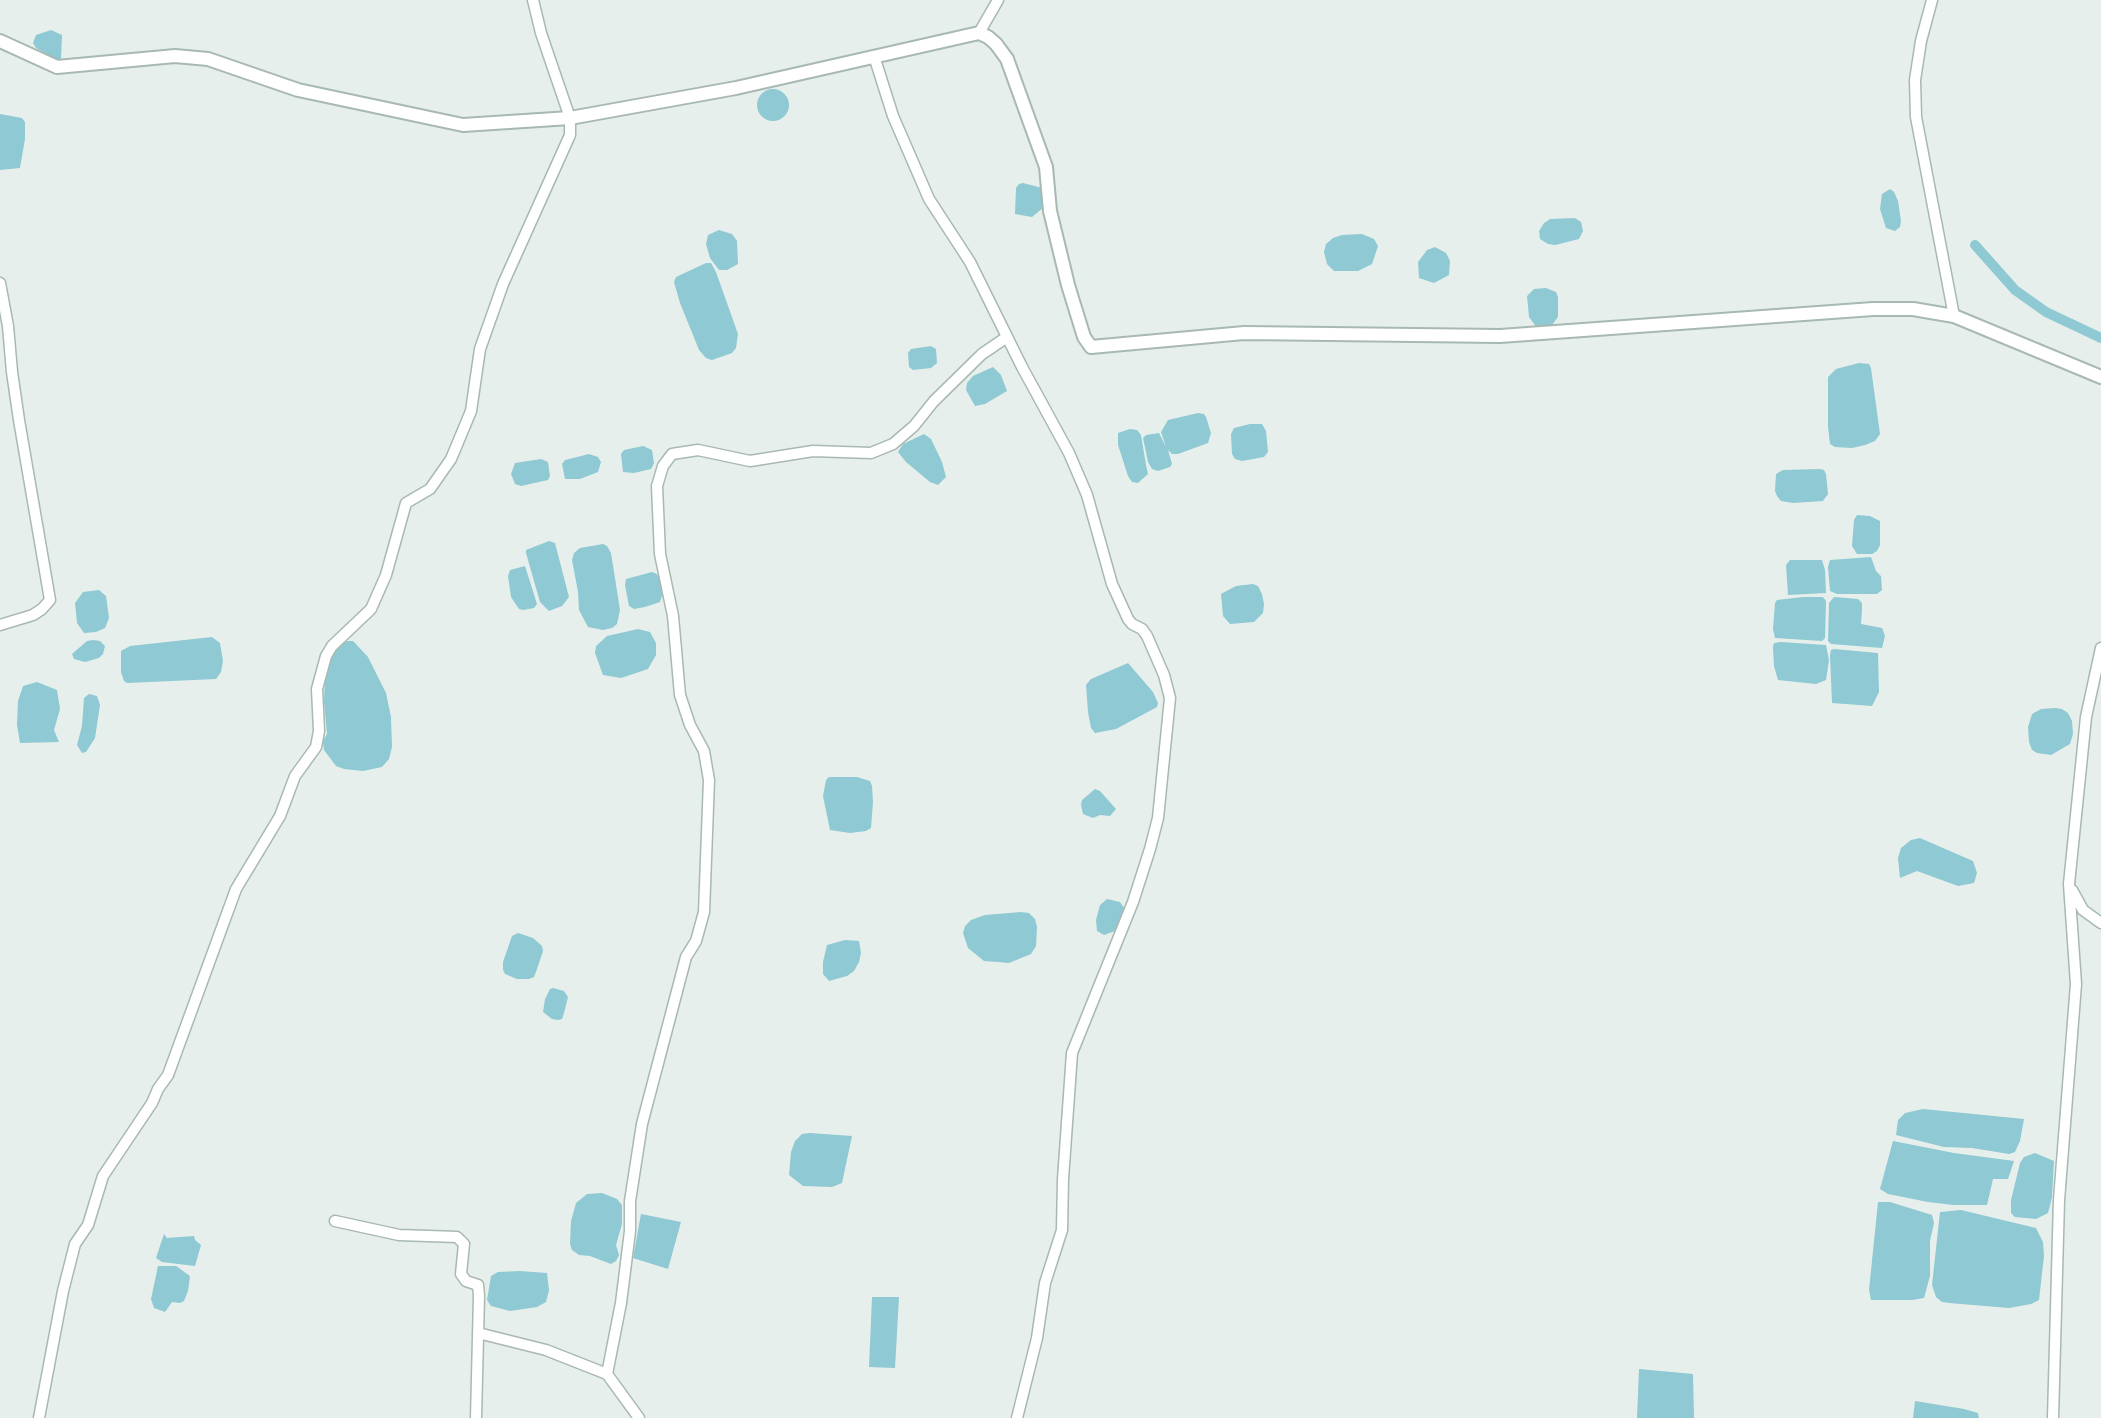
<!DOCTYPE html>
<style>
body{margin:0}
canvas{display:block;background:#e6efeb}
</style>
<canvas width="2101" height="1418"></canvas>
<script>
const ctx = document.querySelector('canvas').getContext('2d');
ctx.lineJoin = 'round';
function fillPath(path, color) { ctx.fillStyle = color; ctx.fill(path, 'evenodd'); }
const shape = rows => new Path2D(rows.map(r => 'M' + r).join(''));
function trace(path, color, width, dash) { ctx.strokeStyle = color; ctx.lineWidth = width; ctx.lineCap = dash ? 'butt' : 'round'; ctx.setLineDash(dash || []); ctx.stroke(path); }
fillPath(shape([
 [51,30,62,35,61,59,59,61,36,48,33,43,36,35],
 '757 105a16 16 0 1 1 32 0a16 16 0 1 1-32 0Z',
 [0,114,22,118,25,122,25,139,20,168,0,170],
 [1023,183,1042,188,1045,199,1043,208,1032,217,1015,214,1016,188,1019,184],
 [1890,189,1894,192,1898,201,1901,221,1900,227,1895,231,1886,228,1880,209,1882,194],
 [1575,218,1581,222,1583,231,1579,239,1555,245,1548,244,1540,239,1539,231,1544,223,1550,219],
 [719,230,732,234,737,241,738,264,727,270,719,270,710,258,706,244,708,235],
 [1362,234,1374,239,1378,246,1372,264,1358,271,1334,271,1327,264,1324,252,1326,244,1333,238,1342,235],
 [1435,247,1446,253,1450,261,1449,275,1434,283,1419,278,1418,262,1427,250],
 [706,263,711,263,716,272,738,334,736,348,732,353,712,360,706,358,699,350,680,303,674,282,676,277],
 [1546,288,1556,292,1558,297,1558,317,1552,325,1537,328,1529,317,1527,296,1534,289],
 [931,346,936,349,937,363,931,368,913,370,909,367,908,353,911,349],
 [1859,363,1869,364,1871,368,1880,434,1875,441,1865,445,1852,448,1835,447,1830,444,1828,427,1828,377,1836,369],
 [993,367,1001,375,1007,391,985,404,975,406,966,390,967,383,973,376],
 [1198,413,1204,414,1206,417,1211,433,1208,443,1178,454,1172,454,1168,450,1172,464,1170,467,1158,471,1152,469,1148,462,1143,438,1146,435,1159,433,1166,447,1161,432,1168,420],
 [1250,424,1262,424,1266,431,1268,452,1264,457,1242,461,1235,459,1232,454,1231,434,1234,428],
 [1130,429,1137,430,1141,435,1146,465,1148,474,1138,483,1132,482,1128,476,1118,445,1118,433],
 [924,434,931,439,942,462,946,477,938,485,930,482,906,462,898,452,903,444],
 [643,446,652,450,654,463,651,469,634,473,623,472,621,454,624,450],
 [589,454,598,457,601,462,598,472,580,479,565,479,562,464,565,460],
 [541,459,548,462,550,476,548,480,521,486,515,484,511,474,515,463],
 [1820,469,1824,470,1826,474,1828,494,1823,501,1793,503,1781,501,1777,496,1775,491,1776,474,1783,470],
 [1857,515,1870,516,1880,521,1880,545,1877,551,1872,554,1857,554,1852,546,1854,520],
 [549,541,555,543,569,597,562,606,549,611,540,602,526,553,526,550],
 [603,544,607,546,611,553,620,610,617,624,612,628,603,630,588,627,579,610,578,592,572,560,574,553,580,548],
 [1871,557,1876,571,1881,576,1882,590,1877,594,1837,594,1830,591,1828,567,1830,560],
 [1790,560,1822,560,1825,570,1826,593,1788,595,1786,565],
 [525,566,537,604,534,608,523,610,519,609,511,597,508,576,510,570],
 [652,572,657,574,661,582,662,596,660,602,645,607,634,609,629,606,625,585,626,579],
 [1253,584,1258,586,1262,594,1264,604,1263,613,1254,622,1230,624,1223,616,1221,594,1236,586],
 [99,590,106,596,109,618,105,628,96,632,84,633,77,623,75,603,83,592],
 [1803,597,1823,597,1826,601,1825,638,1822,641,1775,638,1773,629,1775,603,1777,600],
 [1834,597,1858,599,1862,603,1862,610,1861,624,1882,628,1885,636,1882,648,1831,644,1828,641,1829,603],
 [638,629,650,632,656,643,656,655,648,669,621,678,603,675,595,653,596,646,607,636],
 [212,637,220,643,223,661,221,672,216,679,127,683,124,681,121,672,121,651,130,646],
 [93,640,100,641,105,646,103,654,99,658,85,662,74,659,72,654,87,641],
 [347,641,353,641,368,657,386,693,391,717,392,747,389,759,382,767,363,771,344,769,336,766,324,750,323,741,327,734,324,702,325,676,330,660,339,647],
 [1781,642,1826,645,1829,660,1826,680,1816,684,1778,680,1774,666,1773,647,1774,643],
 [1834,649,1878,653,1879,692,1872,706,1832,703,1830,655,1831,650],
 [1128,663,1153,692,1158,703,1157,707,1116,729,1095,733,1091,728,1088,712,1086,685,1091,679],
 [37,682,57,690,60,709,54,730,59,742,20,743,17,725,18,701,23,686],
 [89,694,97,696,100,705,95,738,86,752,82,753,77,745,82,726,84,698],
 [2055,708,2062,709,2068,713,2072,721,2073,734,2070,744,2051,755,2037,753,2032,750,2029,742,2028,727,2032,714,2041,709],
 [829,777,857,777,870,781,872,786,873,802,871,828,866,831,850,833,830,830,823,796,826,780],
 [1095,789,1100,791,1116,809,1110,816,1100,815,1093,818,1083,814,1081,805,1082,800],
 [1920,838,1973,861,1977,873,1974,883,1958,886,1917,871,1900,878,1898,858,1901,848,1911,840],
 [1107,899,1120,902,1125,909,1118,930,1104,935,1097,931,1096,920,1100,905],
 [1021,912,1029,913,1035,919,1037,927,1036,946,1031,954,1009,963,998,962,984,961,968,948,963,933,965,926,971,920,985,915],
 [518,933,533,938,542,946,543,951,537,969,534,977,529,979,517,979,505,974,503,970,503,962,512,936],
 [845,940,859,941,861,953,859,962,854,971,847,976,829,981,823,974,823,962,827,945],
 [553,988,564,991,568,997,564,1013,562,1019,558,1020,552,1019,543,1012,545,999,550,989],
 [1923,1109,2024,1119,2020,1141,2015,1152,2009,1154,1972,1148,1944,1147,1896,1135,1898,1120,1905,1113],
 [810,1133,852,1136,842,1183,832,1187,803,1186,789,1175,791,1152,795,1141,802,1134],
 [1893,1141,1954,1153,2014,1161,2008,1179,1993,1179,1987,1205,1953,1205,1928,1202,1888,1194,1880,1189],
 [2035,1153,2054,1161,2052,1197,2048,1213,2036,1219,2015,1217,2011,1213,2011,1200,2020,1163,2024,1157],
 [602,1193,617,1199,622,1205,622,1224,616,1245,619,1255,616,1261,611,1264,590,1256,579,1255,572,1250,570,1244,571,1221,576,1203,587,1194],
 [1878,1202,1890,1202,1932,1215,1934,1223,1930,1241,1930,1276,1924,1298,1912,1300,1871,1300,1869,1290],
 [1961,1210,2036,1228,2043,1242,2044,1256,2039,1300,2031,1304,2009,1308,1949,1303,1942,1302,1936,1297,1932,1285,1940,1212],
 [641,1214,681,1222,668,1269,633,1258],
 [164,1234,167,1238,194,1236,195,1240,201,1245,195,1266,162,1262,156,1258],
 [158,1266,176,1266,190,1276,188,1291,184,1301,180,1303,172,1302,165,1312,154,1308,151,1299],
 [520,1271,547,1273,549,1290,546,1302,537,1307,510,1311,491,1306,487,1300,491,1276,498,1272],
 [872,1297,899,1297,895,1368,869,1367],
 [1639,1369,1693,1374,1694,1418,1637,1418],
 [1915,1401,1964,1409,1978,1413,1979,1418,1913,1418]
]), '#8ec9d4');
trace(shape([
 [1975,245,2015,290,2046,312,2101,338]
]), '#8ec9d4', 10);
const minor = shape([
 [1932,0,1921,41,1915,80,1916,117,1954,316],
 [979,33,998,0],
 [874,56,893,116,929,199,970,262,1022,367,1069,453,1087,495,1112,584,1128,619,1132,624,1142,629,1147,636,1164,675,1170,698,1158,818,1150,849,1133,902,1072,1053,1063,1179,1062,1230,1045,1283,1037,1338,1017,1418],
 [0,283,8,326,12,372,19,420,50,600,42,609,33,615,0,625],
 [2072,890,2083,910,2101,923],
 [335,1221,399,1235,457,1237,464,1244,461,1274,466,1281,478,1285,479,1296,476,1418],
 [478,1333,546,1350,607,1374,639,1418],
 [607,1374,621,1303,630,1231,630,1201,642,1124,686,957,696,941,704,912,709,780,704,751,690,725,680,695,673,616,660,554,657,486,663,466,672,454,698,450,750,461,813,451,871,453,893,444,914,426,934,401,982,354,1007,337],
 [39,1418,63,1291,75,1244,88,1225,103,1176,152,1103,158,1089,168,1075,236,889,280,816,295,776,316,747,319,731,317,689,326,656,332,646,371,609,386,575,406,503,430,489,451,459,471,411,480,349,503,284,570,135,570,118,541,33,533,0],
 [2053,1418,2059,1200,2076,984,2069,884,2086,717,2101,648]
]);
const tertiary = shape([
 [0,41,57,67,175,56,208,59,298,90,463,125,570,118,736,88,979,33,988,37,996,44,1007,59,1046,167,1050,211,1068,285,1084,337,1091,347,1244,333,1500,336,1873,309,1913,309,1954,316,2101,377]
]);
trace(minor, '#a8b8b2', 13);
trace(tertiary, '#a8b8b2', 16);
trace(minor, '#fff', 10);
trace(tertiary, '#fff', 12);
</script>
